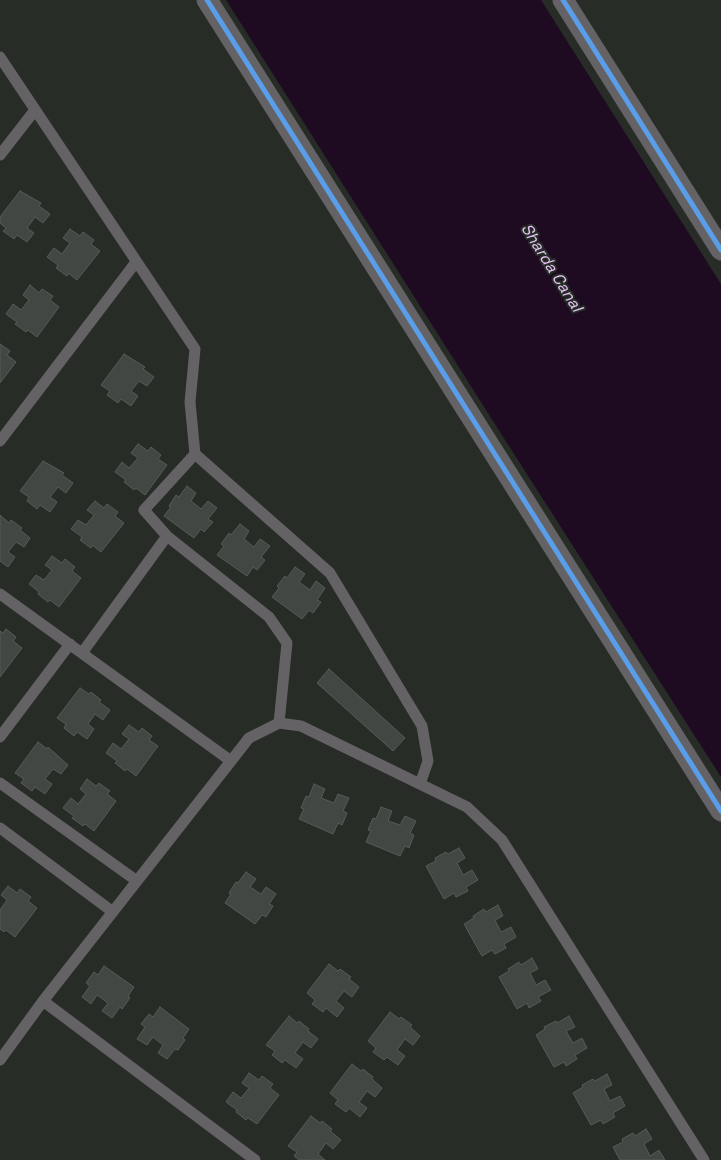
<!DOCTYPE html>
<style>
body{margin:0}
canvas{display:block;background:#272c27}
</style>
<canvas width="721" height="1160"></canvas>
<script>
const ctx = document.querySelector('canvas').getContext('2d');
ctx.lineJoin = 'round';
function fillPath(path, color) { ctx.fillStyle = color; ctx.fill(path, 'evenodd'); }
const shape = rows => new Path2D(rows.map(r => 'M' + r).join(''));
function trace(path, color, width, dash) { ctx.strokeStyle = color; ctx.lineWidth = width; ctx.lineCap = dash ? 'butt' : 'round'; ctx.setLineDash(dash || []); ctx.stroke(path); }
function write(font, color, halo, rows, align = 'center') {
  ctx.font = font + ' "Space Grotesk",sans-serif'; ctx.lineWidth = 4; ctx.setLineDash([]); ctx.textBaseline = 'middle'; ctx.strokeStyle = halo; ctx.fillStyle = color; for (const [text, x, y, turn = 0] of rows) {
    ctx.save(); ctx.translate(x, y); ctx.rotate((+turn || 0) * Math.PI / 180); ctx.textAlign = isNaN(turn) ? turn : align; if (halo) ctx.strokeText(text, 0, 0); ctx.fillText(text, 0, 0); ctx.restore();
  }
}
fillPath(shape([
 [226,0,541,0,721,284,721,777,498,429]
]), '#1e0b22');
const building = shape([
 [20,191,41,203,39,206,50,214,43,223,35,217,27,228,34,233,27,242,17,235,14,239,3,231,6,228,0,223,0,217,20,191],
 [70,229,80,236,83,232,94,240,91,244,100,251,77,280,68,273,67,276,56,268,58,265,47,257,54,248,62,254,70,243,63,238,70,229],
 [30,285,39,293,42,289,53,296,50,300,59,307,37,337,28,330,26,332,15,324,17,322,6,314,13,304,21,310,29,300,23,295,30,285],
 [0,344,10,351,7,355,16,362,0,383,0,344],
 [124,354,145,367,143,369,154,377,147,386,139,381,131,391,138,396,131,406,121,399,118,403,107,395,110,391,101,385,124,354],
 [138,444,148,451,151,447,161,455,158,459,167,465,145,495,136,488,134,490,124,482,126,480,115,472,122,462,129,468,138,458,131,453,138,444],
 [43,461,64,473,62,475,73,483,66,493,58,487,50,497,57,502,50,512,40,505,37,509,27,501,29,497,20,491,43,461],
 [187,486,196,493,191,501,201,509,208,501,217,508,208,519,213,522,204,532,201,529,194,538,164,516,171,507,169,506,176,495,179,497,187,486],
 [95,501,104,508,107,504,118,512,115,516,124,523,101,552,92,545,91,548,80,540,82,537,71,529,78,520,86,525,94,515,87,510,95,501],
 [0,515,9,523,11,520,22,528,20,530,30,538,24,547,16,542,8,552,15,557,8,567,0,561,0,515],
 [240,524,249,531,244,539,254,547,260,539,270,546,261,557,265,560,257,570,253,567,247,576,217,555,224,546,221,544,229,533,231,535,240,524],
 [52,556,62,563,65,559,75,567,72,571,81,578,59,607,50,600,48,602,38,594,39,592,29,584,36,575,44,580,52,570,45,565,52,556],
 [295,567,305,574,299,582,310,590,316,581,325,588,317,600,321,602,313,613,309,610,302,619,272,597,279,588,277,586,285,576,287,578,295,567],
 [6,629,16,637,13,641,22,648,0,677,0,631,3,633,6,629],
 [329,669,405,738,393,751,317,683,329,669],
 [80,688,89,694,91,692,101,700,99,702,110,710,103,720,95,714,88,724,94,729,87,739,77,732,74,736,64,728,66,724,57,718,80,688],
 [129,725,139,732,142,728,152,736,149,740,158,746,136,776,127,769,125,771,115,763,117,761,106,753,113,743,121,749,129,739,122,734,129,725],
 [38,742,47,749,48,747,68,765,61,774,53,769,45,779,52,784,45,794,35,787,32,791,21,783,24,779,15,773,38,742],
 [87,779,96,786,99,783,110,791,107,794,116,801,94,831,85,824,83,826,72,818,74,816,63,808,71,798,78,804,86,794,80,789,87,779],
 [314,784,325,789,321,798,334,803,338,794,349,798,343,811,347,813,342,825,338,823,333,834,299,819,304,809,301,808,306,796,309,797,314,784],
 [381,807,392,811,388,821,400,825,405,816,416,821,410,833,414,835,409,848,405,846,400,856,366,842,371,831,368,830,373,818,376,819,381,807],
 [459,848,465,858,457,863,463,875,472,870,478,880,466,887,468,891,456,897,454,893,444,899,426,866,436,861,435,858,446,852,448,854,459,848],
 [246,872,256,879,250,887,261,894,266,887,276,894,269,904,273,906,266,917,262,915,255,924,225,903,231,894,229,893,236,882,238,883,246,872],
 [8,886,17,893,20,889,31,897,28,901,37,908,15,937,6,930,4,932,0,929,0,910,7,900,1,895,8,886],
 [498,905,503,916,495,920,501,932,511,927,516,937,504,944,506,948,495,954,492,950,482,956,464,924,474,918,473,916,484,909,486,912,498,905],
 [532,958,538,969,530,973,536,985,545,980,551,990,538,997,541,1001,529,1008,527,1003,517,1009,499,977,509,971,508,969,519,962,521,965,532,958],
 [329,964,338,971,340,969,351,977,349,979,359,987,352,997,344,991,336,1001,344,1008,337,1017,326,1008,323,1012,312,1004,315,1000,307,993,329,964],
 [104,966,134,987,128,996,130,998,122,1009,120,1007,112,1018,102,1011,108,1003,97,995,91,1004,82,997,90,986,86,983,94,972,98,975,104,966],
 [160,1007,189,1029,183,1038,185,1040,178,1050,175,1049,167,1059,158,1053,163,1045,153,1037,147,1045,137,1039,145,1027,141,1024,149,1014,153,1017,160,1007],
 [390,1012,399,1019,401,1017,412,1025,410,1027,420,1036,413,1045,405,1039,397,1050,405,1056,398,1065,387,1057,384,1060,373,1052,376,1048,368,1041,390,1012],
 [289,1016,297,1023,299,1021,309,1029,308,1031,318,1039,311,1048,303,1042,295,1053,303,1059,296,1068,285,1060,282,1063,272,1055,275,1051,266,1045,289,1016],
 [569,1016,575,1027,566,1031,573,1043,582,1038,587,1048,575,1055,577,1059,566,1066,564,1062,554,1067,536,1035,545,1029,544,1027,556,1021,557,1023,569,1016],
 [352,1064,361,1071,363,1069,373,1077,372,1079,382,1088,375,1097,367,1091,359,1102,367,1108,360,1117,349,1108,346,1112,335,1104,338,1100,330,1093,352,1064],
 [249,1073,259,1080,262,1076,273,1084,270,1088,279,1095,257,1124,248,1118,246,1120,236,1112,237,1110,226,1102,233,1092,241,1098,249,1088,242,1083,249,1073],
 [607,1074,612,1085,604,1089,610,1101,620,1096,625,1106,613,1113,615,1117,603,1124,601,1120,591,1125,573,1093,583,1087,582,1085,593,1079,595,1081,607,1074],
 [311,1116,320,1123,322,1121,332,1129,330,1131,341,1140,333,1149,326,1143,318,1154,325,1160,299,1160,294,1156,297,1152,288,1146,311,1116],
 [646,1129,652,1139,644,1144,650,1156,659,1150,665,1160,620,1160,613,1147,623,1142,622,1139,633,1133,635,1136,646,1129]
]);
fillPath(building, '#424743');
trace(building, '#575b57', 1);
trace(shape([
 [0,57,195,349,190,402,195,454,330,573,422,726,428,761,420,784],
 [0,155,35,110],
 [0,441,136,262],
 [195,454,144,510,167,536,269,617,287,643,279,723],
 [0,594,231,761],
 [82,653,167,536],
 [0,737,70,644],
 [0,783,137,881],
 [0,828,113,912],
 [43,1001,255,1160],
 [0,1060,43,1001,249,738,279,723,301,726,467,807,502,840,704,1160]
]), '#646265', 11);
trace(shape([
 [207,0,721,811],
 [563,0,721,250]
]), '#646265', 21);
trace(shape([
 [207,0,721,811],
 [563,0,721,250]
]), '#5a9eea', 5);
write('italic 16px', '#eec3fa', '#252e26', [
 ["Sharda Canal",551,268,58]
]);
</script>
